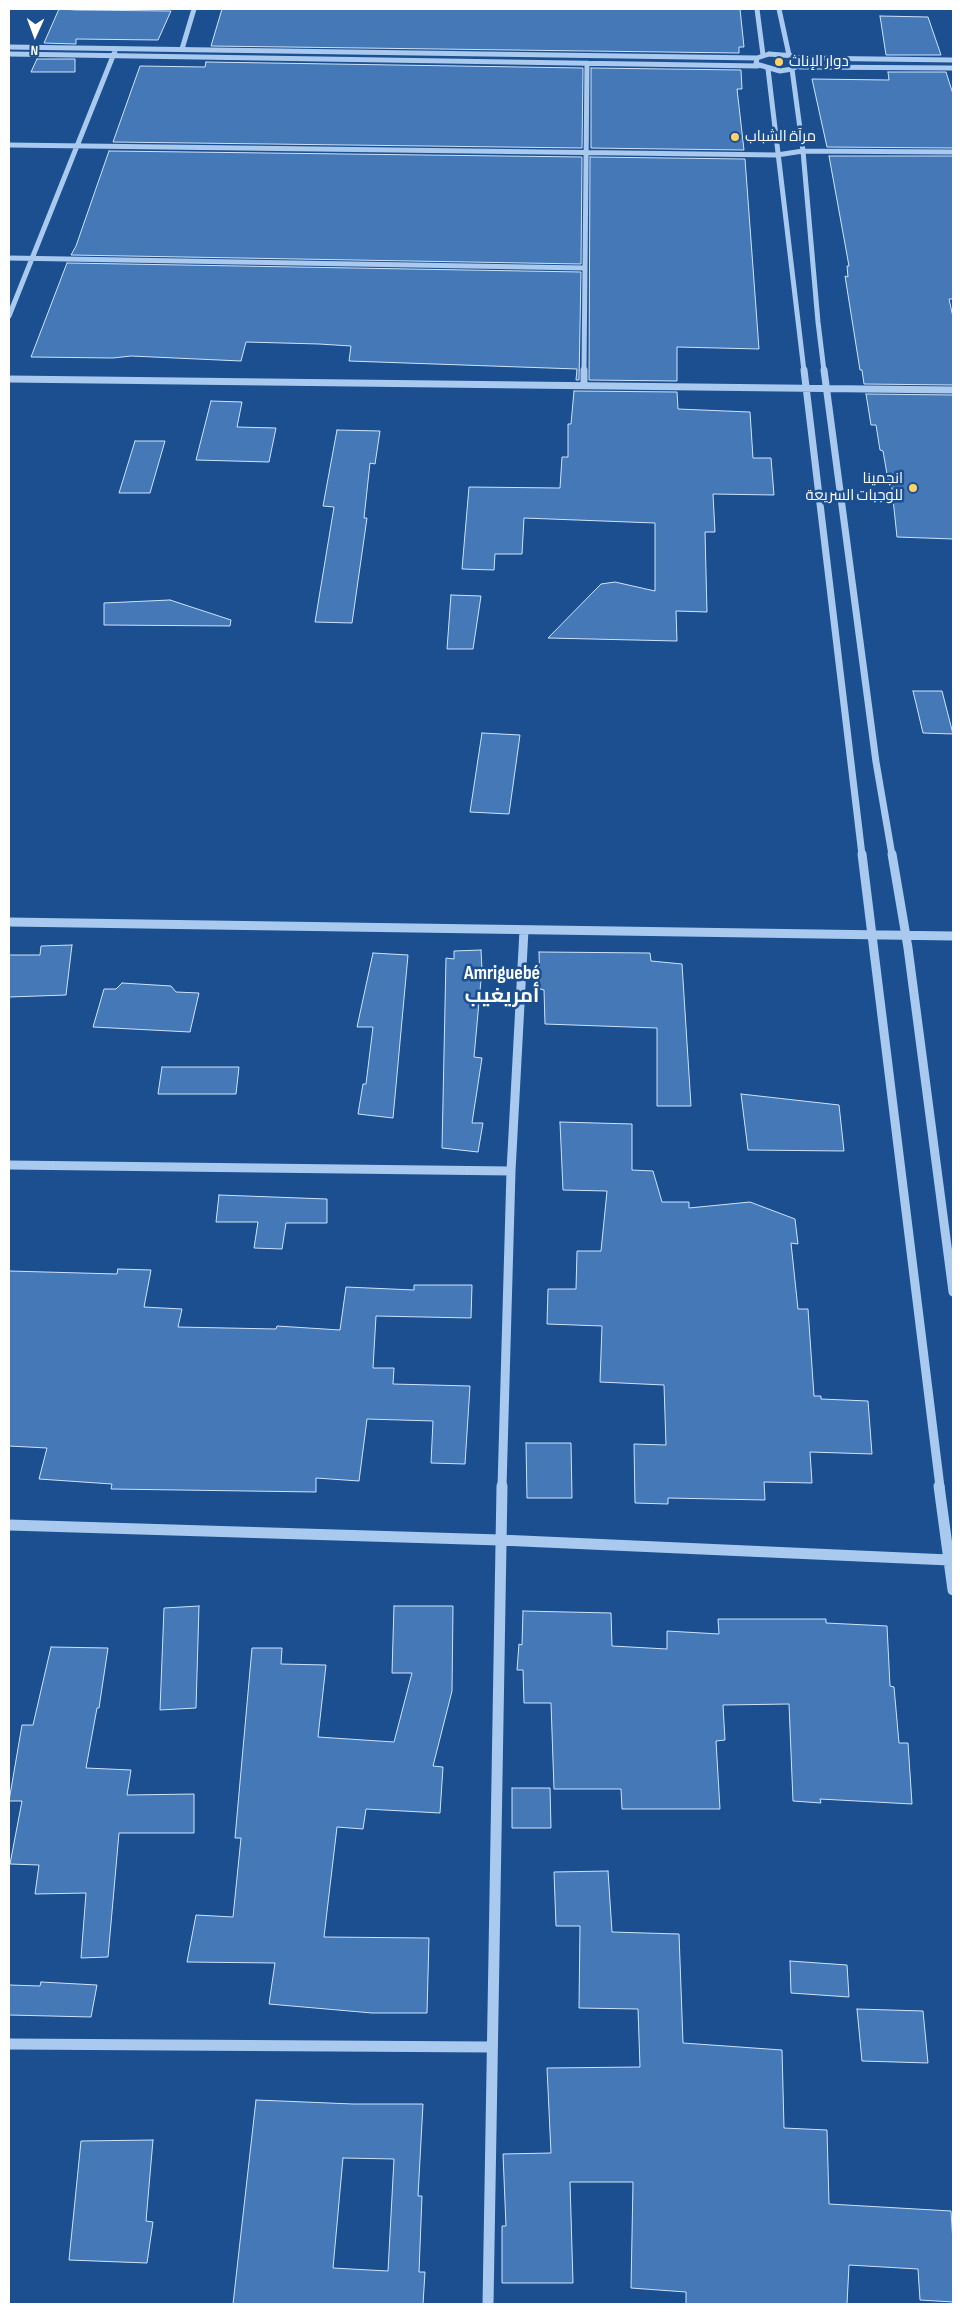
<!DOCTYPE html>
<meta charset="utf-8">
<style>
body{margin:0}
#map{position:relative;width:962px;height:2313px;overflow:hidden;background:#1b4f8f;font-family:"Sofia Sans Condensed",sans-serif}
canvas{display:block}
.frame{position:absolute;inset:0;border:10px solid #fff;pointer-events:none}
.north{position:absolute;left:10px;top:10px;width:50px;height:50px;-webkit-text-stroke:4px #1b4f8f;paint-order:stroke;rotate:182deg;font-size:14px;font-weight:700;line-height:20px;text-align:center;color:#fff}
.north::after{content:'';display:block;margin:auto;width:18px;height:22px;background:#fff;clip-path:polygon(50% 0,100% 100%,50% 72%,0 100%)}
</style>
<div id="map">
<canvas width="962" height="2313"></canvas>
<div class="frame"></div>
<div class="north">N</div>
</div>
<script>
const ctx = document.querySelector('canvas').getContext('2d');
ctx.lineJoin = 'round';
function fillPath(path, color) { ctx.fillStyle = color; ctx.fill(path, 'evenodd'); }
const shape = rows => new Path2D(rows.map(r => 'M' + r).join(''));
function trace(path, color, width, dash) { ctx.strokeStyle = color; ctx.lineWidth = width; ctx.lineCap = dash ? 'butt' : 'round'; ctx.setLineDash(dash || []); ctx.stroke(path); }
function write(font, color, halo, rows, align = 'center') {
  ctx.font = font + ' "Sofia Sans Condensed",Cairo,sans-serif'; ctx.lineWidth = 5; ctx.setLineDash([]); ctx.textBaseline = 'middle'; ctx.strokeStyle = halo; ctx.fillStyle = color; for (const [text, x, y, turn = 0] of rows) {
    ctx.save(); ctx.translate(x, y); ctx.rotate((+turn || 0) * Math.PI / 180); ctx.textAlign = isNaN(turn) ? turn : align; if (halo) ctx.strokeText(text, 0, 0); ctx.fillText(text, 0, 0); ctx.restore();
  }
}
const building = shape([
 [59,9,77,10,171,11,158,40,76,39,76,44,44,43,59,9],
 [222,9,740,9,744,47,739,47,739,53,211,46,222,9],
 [880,16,928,17,941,55,886,55,880,16],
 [37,59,75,59,75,72,31,72,37,59],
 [206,62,583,68,582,148,113,142,140,66,205,67,206,62],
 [591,68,741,70,742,89,737,89,744,150,591,148,591,68],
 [888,72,946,72,953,94,953,148,827,147,812,79,889,80,888,72],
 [109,151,582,157,581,264,71,255,76,246,109,151],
 [829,156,953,156,953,299,949,299,953,317,953,385,864,384,862,370,860,370,845,276,848,277,847,266,849,266,829,156],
 [590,157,745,159,759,349,677,347,677,381,589,380,590,157],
 [67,263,581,272,579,380,576,380,577,369,349,361,351,346,319,344,246,342,241,361,131,356,113,358,31,357,67,263],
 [574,391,677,392,678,409,750,412,753,458,771,458,774,495,713,494,715,532,705,532,707,612,676,611,677,641,548,638,601,584,615,582,655,591,655,523,524,518,522,554,495,554,494,570,462,569,469,487,560,488,562,457,568,457,568,424,571,424,574,391],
 [866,394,953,395,953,539,897,537,891,480,888,480,883,451,880,450,876,425,871,425,866,394],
 [211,401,242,402,237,427,276,428,269,462,196,460,211,401],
 [337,430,380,431,375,464,370,463,364,518,367,518,352,623,315,622,334,507,323,506,337,430],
 [135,441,165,441,150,493,119,493,135,441],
 [451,595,481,596,473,649,447,649,451,595],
 [170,600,231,620,230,626,104,625,104,603,170,600],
 [913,691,942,691,953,734,923,733,913,691],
 [482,733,520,735,509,814,470,812,482,733],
 [72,945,66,995,9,997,9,955,40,955,41,946,72,945],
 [481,950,482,969,474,1057,482,1058,472,1123,483,1123,478,1152,442,1148,446,958,454,959,454,951,481,950],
 [539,952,650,953,651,961,682,964,691,1106,657,1106,657,1028,545,1024,544,990,540,989,539,952],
 [373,953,408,955,393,1118,358,1114,363,1084,366,1084,373,1027,357,1027,373,953],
 [122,983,171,986,176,992,199,993,190,1032,93,1027,104,989,116,989,122,983],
 [162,1067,239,1067,236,1094,158,1094,162,1067],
 [741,1094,839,1105,844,1151,748,1150,741,1094],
 [560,1122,632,1124,632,1170,653,1171,662,1202,689,1202,689,1208,750,1202,795,1219,798,1244,791,1243,798,1309,808,1309,814,1396,821,1396,821,1399,868,1401,872,1454,810,1452,812,1483,764,1482,765,1500,668,1498,668,1504,635,1503,634,1444,666,1445,664,1385,600,1382,602,1326,547,1324,548,1289,576,1289,577,1251,601,1251,607,1191,563,1190,560,1122],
 [219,1195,327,1199,327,1223,286,1223,282,1249,254,1248,258,1222,216,1222,219,1195],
 [118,1269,151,1270,144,1307,182,1309,178,1327,276,1329,277,1326,340,1330,346,1287,414,1290,414,1285,472,1285,471,1318,376,1316,373,1368,394,1368,393,1384,470,1386,465,1464,431,1463,433,1421,367,1419,359,1481,316,1478,316,1492,111,1489,112,1484,39,1479,47,1448,9,1446,9,1271,117,1274,118,1269],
 [526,1443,571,1443,572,1498,527,1498,526,1443],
 [199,1606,196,1708,160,1710,164,1608,199,1606],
 [394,1606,453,1606,452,1691,433,1766,443,1767,440,1813,366,1809,363,1829,337,1827,324,1937,429,1938,427,2013,372,2013,269,2004,275,1963,187,1962,196,1915,233,1917,241,1838,235,1838,252,1648,282,1648,281,1664,326,1665,318,1737,394,1742,412,1673,392,1673,394,1606],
 [523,1611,611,1613,612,1646,667,1649,667,1631,719,1634,718,1619,826,1619,826,1623,887,1626,890,1686,894,1687,899,1743,908,1743,912,1804,820,1799,821,1803,793,1801,789,1704,723,1705,725,1740,716,1741,720,1809,622,1809,621,1789,554,1789,551,1703,524,1703,523,1670,517,1670,519,1644,522,1645,523,1611],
 [51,1647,108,1648,99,1708,97,1708,86,1768,131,1770,127,1795,194,1794,194,1833,119,1833,108,1957,81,1958,86,1893,35,1894,39,1865,10,1864,22,1801,9,1801,22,1725,33,1725,51,1647],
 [512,1788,550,1788,551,1828,512,1828,512,1788],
 [608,1871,612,1932,679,1934,683,2043,782,2050,784,2128,827,2130,829,2204,951,2211,953,2242,953,2302,920,2300,918,2269,849,2265,847,2304,686,2304,686,2292,631,2288,633,2182,570,2182,573,2283,502,2283,502,2226,506,2226,503,2154,551,2153,547,2068,640,2067,638,2009,579,2008,580,1926,556,1926,554,1872,608,1871],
 [790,1961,847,1965,849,1997,791,1993,790,1961],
 [41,1982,97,1985,91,2017,9,2015,9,1985,40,1986,41,1982],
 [857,2009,923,2011,928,2063,862,2061,857,2009],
 [256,2100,353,2104,423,2104,418,2196,422,2196,419,2272,425,2272,423,2304,233,2304,256,2100],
 [343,2158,394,2159,388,2271,333,2268,343,2158],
 [153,2140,146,2221,153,2222,147,2263,69,2260,81,2141,153,2140]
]);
fillPath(building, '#4478b7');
trace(building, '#cfe3fa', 1);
trace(shape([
 [757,9,763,55],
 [779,9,789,55],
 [9,47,757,58],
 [182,49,194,9],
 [9,54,758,66],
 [769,54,795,56,802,61,802,64,792,69,780,71,756,64,757,58,769,54],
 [799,58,953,60],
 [800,67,953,68],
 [768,69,804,371],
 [792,69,803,151,818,322,824,371],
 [9,145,777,155,803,151,953,152],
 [9,258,585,268],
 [9,316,115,51],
 [584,371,587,63]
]), '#a9c9ee', 5);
trace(shape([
 [804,370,862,855],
 [824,370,876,762,892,855],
 [9,379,953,390],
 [584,385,584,370]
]), '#a9c9ee', 7);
trace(shape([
 [862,854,940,1487],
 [892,854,908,948,953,1292],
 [9,922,953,936],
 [9,1165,511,1171],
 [502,1487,511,1171,524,930]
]), '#a9c9ee', 9);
trace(shape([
 [939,1486,953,1590],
 [9,1525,500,1540,949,1560],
 [9,2044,491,2047],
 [488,2304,502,1486]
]), '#a9c9ee', 11);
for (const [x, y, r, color] of [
 [779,62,5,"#ffd166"],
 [735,137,5,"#ffd166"],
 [913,488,5,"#ffd166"]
]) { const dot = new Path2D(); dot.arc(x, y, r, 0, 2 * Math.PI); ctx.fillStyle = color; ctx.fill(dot); trace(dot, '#1b4f8f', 2); }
write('15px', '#fff', '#1b4f8f', [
 ["دوار الإناث",789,62],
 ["مرآة الشباب",745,137],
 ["انجمينا",903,479,"right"],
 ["للوجبات السريعة",903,496,"right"]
], 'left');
write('bold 20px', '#fff', '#1b4f8f', [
 ["Amriguebé",502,974],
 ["أمريغيب",502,997]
]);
</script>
